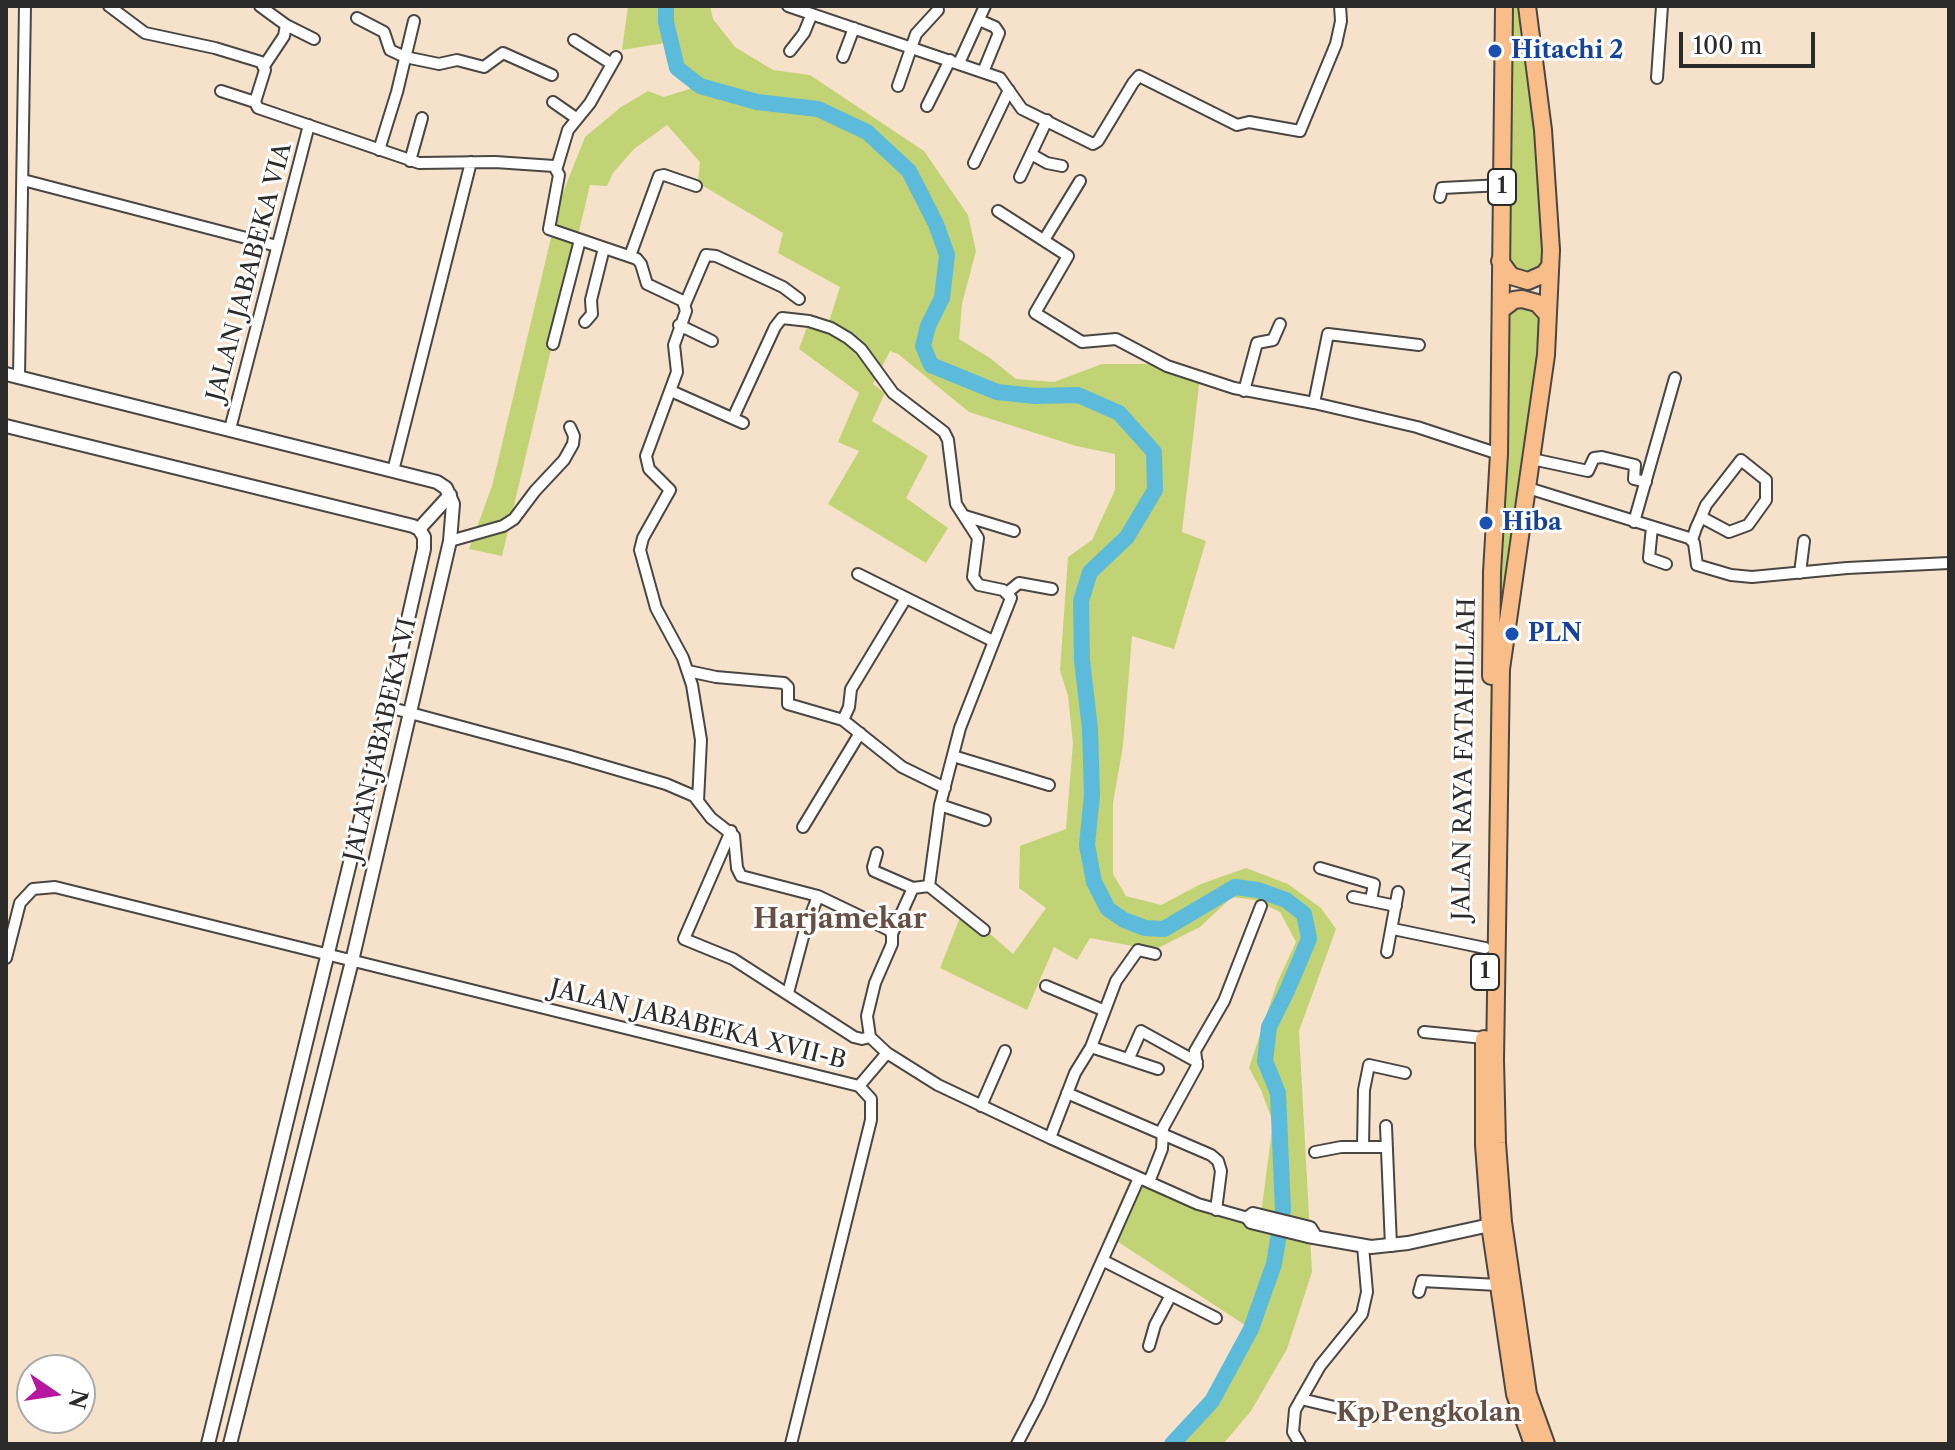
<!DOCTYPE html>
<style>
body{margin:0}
#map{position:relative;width:1955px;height:1450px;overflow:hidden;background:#f6e2cb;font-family:"Libre Caslon Text",serif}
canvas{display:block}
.frame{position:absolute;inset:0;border:8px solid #2b2b2b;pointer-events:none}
.north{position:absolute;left:16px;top:1354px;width:80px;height:80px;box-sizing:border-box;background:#fff;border:2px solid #aaa;border-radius:50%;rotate:103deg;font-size:22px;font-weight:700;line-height:32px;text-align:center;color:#2b2b2b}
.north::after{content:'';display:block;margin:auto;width:28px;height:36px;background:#b5179e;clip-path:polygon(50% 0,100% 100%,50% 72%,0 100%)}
.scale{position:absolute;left:1679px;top:32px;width:136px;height:36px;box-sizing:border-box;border:4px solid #2b2b2b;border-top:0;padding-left:10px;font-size:24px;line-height:28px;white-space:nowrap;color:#2b2b2b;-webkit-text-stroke:6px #fff;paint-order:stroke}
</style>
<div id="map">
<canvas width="1955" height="1450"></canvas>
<div class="frame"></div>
<div class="north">N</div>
<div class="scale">100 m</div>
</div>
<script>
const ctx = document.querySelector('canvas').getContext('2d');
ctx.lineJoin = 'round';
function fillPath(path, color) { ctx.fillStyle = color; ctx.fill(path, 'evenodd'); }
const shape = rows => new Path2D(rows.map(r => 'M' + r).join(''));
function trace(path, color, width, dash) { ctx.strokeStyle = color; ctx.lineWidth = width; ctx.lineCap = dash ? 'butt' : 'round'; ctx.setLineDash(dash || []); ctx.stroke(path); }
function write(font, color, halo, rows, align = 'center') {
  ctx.font = font + ' "Libre Caslon Text",serif'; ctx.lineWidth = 6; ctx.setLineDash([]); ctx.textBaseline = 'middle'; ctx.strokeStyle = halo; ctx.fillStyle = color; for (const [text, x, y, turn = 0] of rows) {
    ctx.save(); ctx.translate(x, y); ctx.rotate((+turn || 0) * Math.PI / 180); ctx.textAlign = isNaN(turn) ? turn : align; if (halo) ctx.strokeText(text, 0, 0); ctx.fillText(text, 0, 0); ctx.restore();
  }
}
fillPath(shape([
 [628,6,710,6,713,19,735,47,773,70,810,75,924,151,968,215,976,251,962,304,959,339,990,358,1016,379,1054,382,1102,364,1164,364,1200,377,1182,532,1206,541,1174,649,1132,636,1123,746,1113,803,1113,874,1126,896,1161,905,1201,884,1246,868,1288,884,1321,908,1336,929,1299,1031,1312,1272,1287,1349,1251,1411,1223,1444,1172,1444,1212,1401,1251,1329,1106,1234,1130,1180,1204,1209,1260,1222,1273,1122,1261,1090,1249,1068,1277,983,1296,942,1280,912,1255,900,1232,897,1200,927,1154,950,1090,938,1077,960,1054,947,1027,1010,940,968,963,910,1013,954,1046,908,1019,888,1020,846,1066,829,1073,743,1068,696,1060,670,1068,557,1092,540,1115,490,1115,454,1076,446,969,412,898,354,890,351,873,384,885,393,872,421,928,456,906,498,948,528,926,563,828,504,859,451,838,442,859,393,799,349,807,327,827,328,840,287,778,253,783,233,698,183,700,162,667,125,634,149,613,173,607,186,590,185,502,556,469,549,492,486,560,200,585,137,621,107,648,91,664,97,699,86,677,68,671,42,622,50],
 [1504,6,1527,6,1538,88,1544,274,1511,276,1502,185],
 [1507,304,1544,309,1505,632,1498,857,1488,856,1492,572]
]), '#c2d375');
trace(shape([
 [666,6,666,22,677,68,700,86,757,102,818,109,867,132,909,171,936,224,947,255,942,298,928,326,923,346,931,365,997,392,1035,396,1078,395,1119,413,1154,452,1155,490,1127,537,1090,572,1081,601,1082,660,1090,729,1092,795,1087,845,1094,882,1108,909,1124,920,1145,928,1164,929,1235,887,1258,890,1286,900,1304,914,1308,933,1309,939,1286,993,1269,1027,1265,1061,1278,1093,1283,1210,1274,1264,1251,1329,1212,1401,1172,1444]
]), '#5cbada', 16);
const minor = shape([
 [109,6,145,33,215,48,261,62,265,70,255,102,258,108,419,163,495,162,554,166,559,175,549,229,637,259,641,264,647,284,683,301,686,311,674,345,677,372,646,456,649,469,670,490,643,538,640,550,656,608,683,658,692,685,701,740,698,801],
 [260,6,286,25,284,36,264,66],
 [788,6,1000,78,1022,109,1093,144,1098,141,1133,83,1139,76,1237,125,1249,122,1300,131,1336,44,1341,21,1340,6],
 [357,18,384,32,390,50,405,57,439,64,457,60,484,67,503,53,552,75],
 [979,20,995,27,999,33,983,72],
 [286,25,314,39],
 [574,40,612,64],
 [790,51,804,33,811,16],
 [843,57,854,28],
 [959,63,985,6],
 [1657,78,1662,6],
 [898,86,916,34,938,10],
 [221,91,255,102],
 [553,102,576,118],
 [927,106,950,60],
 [379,150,397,92,414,21],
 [1031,154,1047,163,1062,166],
 [410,161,422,118],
 [974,163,1009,90],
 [557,167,568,130,590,103,616,57],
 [1020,177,1047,120],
 [23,180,277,246],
 [1440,197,1442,188,1502,185],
 [998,211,1068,256,1035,313,1082,342,1116,339,1167,366,1234,388,1314,403,1417,427,1499,454],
 [1044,240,1080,181],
 [630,256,659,176,664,175,696,186],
 [685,304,706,255,716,256,783,287,799,299],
 [585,322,592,314,591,300,604,248],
 [679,325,712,341],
 [553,344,580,240],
 [19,377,25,6],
 [671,391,743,423],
 [1244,391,1257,343,1273,340,1280,324],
 [1314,403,1328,334,1419,345],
 [733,418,775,327,782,318,809,321,831,328,848,338,861,349,893,393,944,432,948,440,956,504,978,538,973,577,979,585,1003,590,1011,598,960,728,940,805,929,886,913,888,892,934],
 [230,429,309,125],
 [1532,459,1588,471,1594,458,1602,457,1635,465,1634,479,1646,482],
 [393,471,471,162],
 [1528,488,1689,538,1694,543,1697,565,1731,575,1752,577,1847,568,1949,563],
 [965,516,1014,531],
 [1634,522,1675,378],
 [1652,527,1649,558,1666,564],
 [1692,540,1696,528,1701,517,1706,505,1741,460,1766,480,1766,500,1748,525,1729,532,1701,517],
 [450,541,503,526,514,519,535,491,564,460,573,444,574,436,570,427],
 [1800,573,1804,541],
 [858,574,993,641],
 [1008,592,1019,583,1052,589],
 [688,671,716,677,784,683,788,687,788,704,843,720,902,767,945,788],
 [388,707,570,756,666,784,694,796,711,818,734,836,737,868,741,876,818,896,889,930,892,934,892,944,875,983,867,1016,870,1037,887,1053,938,1085,1050,1138,1198,1204,1248,1218],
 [843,720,849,707,851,689,906,598],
 [953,756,1049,785],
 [940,805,985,820],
 [803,827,860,733],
 [731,831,684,939,733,959,854,1037,862,1039,870,1037],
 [877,853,873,867,874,871,913,888],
 [1320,868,1374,884,1371,900],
 [929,886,984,930],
 [1353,897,1396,906],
 [1393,929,1485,948],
 [1387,952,1398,892],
 [6,958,20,903,33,889,55,887,859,1086,871,1099,871,1120,791,1444],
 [1046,986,1103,1010],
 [788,993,804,933,818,896],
 [1424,1032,1484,1038],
 [1091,1047,1158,1069],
 [1129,1058,1141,1031,1197,1062],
 [859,1086,887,1053],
 [1067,1093,1211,1155,1218,1161,1221,1171,1216,1210],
 [981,1106,1005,1051],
 [1386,1126,1391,1246],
 [1050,1138,1075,1073,1091,1047,1116,981,1138,950,1155,954],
 [1363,1147,1364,1090,1369,1065,1405,1073],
 [1315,1152,1341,1147,1386,1147],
 [1149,1182,1162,1149,1163,1128,1197,1066,1195,1051,1224,1001,1261,906],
 [1104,1261,1216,1318],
 [1419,1292,1422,1281,1498,1285],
 [1149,1346,1155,1325,1171,1295],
 [1301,1399,1372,1416],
 [1017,1444,1039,1402,1139,1178],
 [1300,1444,1293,1432,1295,1410,1320,1366,1362,1314,1367,1292,1363,1246]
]);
const tertiary = shape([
 [6,374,437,482,446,488,453,504,450,541,352,961,230,1444],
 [6,426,413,526,419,529,424,537,424,549,388,707,208,1444],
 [419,529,450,495],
 [1315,1236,1310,1228,1253,1214,1248,1218,1251,1222,1308,1236,1371,1247,1408,1243,1490,1225]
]);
const trunk = shape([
 [1527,6,1543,130,1551,250,1546,355,1501,669,1495,1060,1497,1143,1503,1222,1528,1394,1546,1444],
 [1500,261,1511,276,1528,281,1544,274,1550,266],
 [1501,310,1514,300,1522,299,1537,303,1548,315],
 [1491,676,1492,572,1499,454,1504,6],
 [1484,1039,1484,1145,1490,1225,1515,1394,1533,1444]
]);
trace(minor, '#494643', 14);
trace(tertiary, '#494643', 16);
trace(trunk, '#494643', 20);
trace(minor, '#fff', 10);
trace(tertiary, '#fff', 12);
trace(trunk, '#f9bd89', 16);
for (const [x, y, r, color] of [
 [1495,51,8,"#1a4fb4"],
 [1486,523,8,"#1a4fb4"],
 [1512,634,8,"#1a4fb4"]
]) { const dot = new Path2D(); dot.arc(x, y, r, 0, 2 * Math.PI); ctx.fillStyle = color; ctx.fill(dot); trace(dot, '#fff', 3); }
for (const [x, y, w] of [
 [1502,187,28],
 [1485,972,28]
]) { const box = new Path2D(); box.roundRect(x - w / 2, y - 18, w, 36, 6); ctx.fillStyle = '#fff'; ctx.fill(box); trace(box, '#2b2b2b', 2); }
write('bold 22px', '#2b2b2b', null, [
 ["1",1502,187],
 ["1",1485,972]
]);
write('bold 24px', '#164399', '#fff', [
 ["Hitachi 2",1511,51],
 ["Hiba",1502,523],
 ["PLN",1528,634]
], 'left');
write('24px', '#2b2b2b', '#fff', [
 ["JALAN JABABEKA VIA",250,272,-75],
 ["JALAN JABABEKA VI",381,740,-77],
 ["JALAN RAYA FATAHILLAH",1465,759,-89],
 ["JALAN JABABEKA XVII-B",698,1025,14]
]);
write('bold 26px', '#665046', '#fff', [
 ["Kp Pengkolan",1429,1413]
]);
write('bold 28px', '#665046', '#fff', [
 ["Harjamekar",840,920]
]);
</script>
